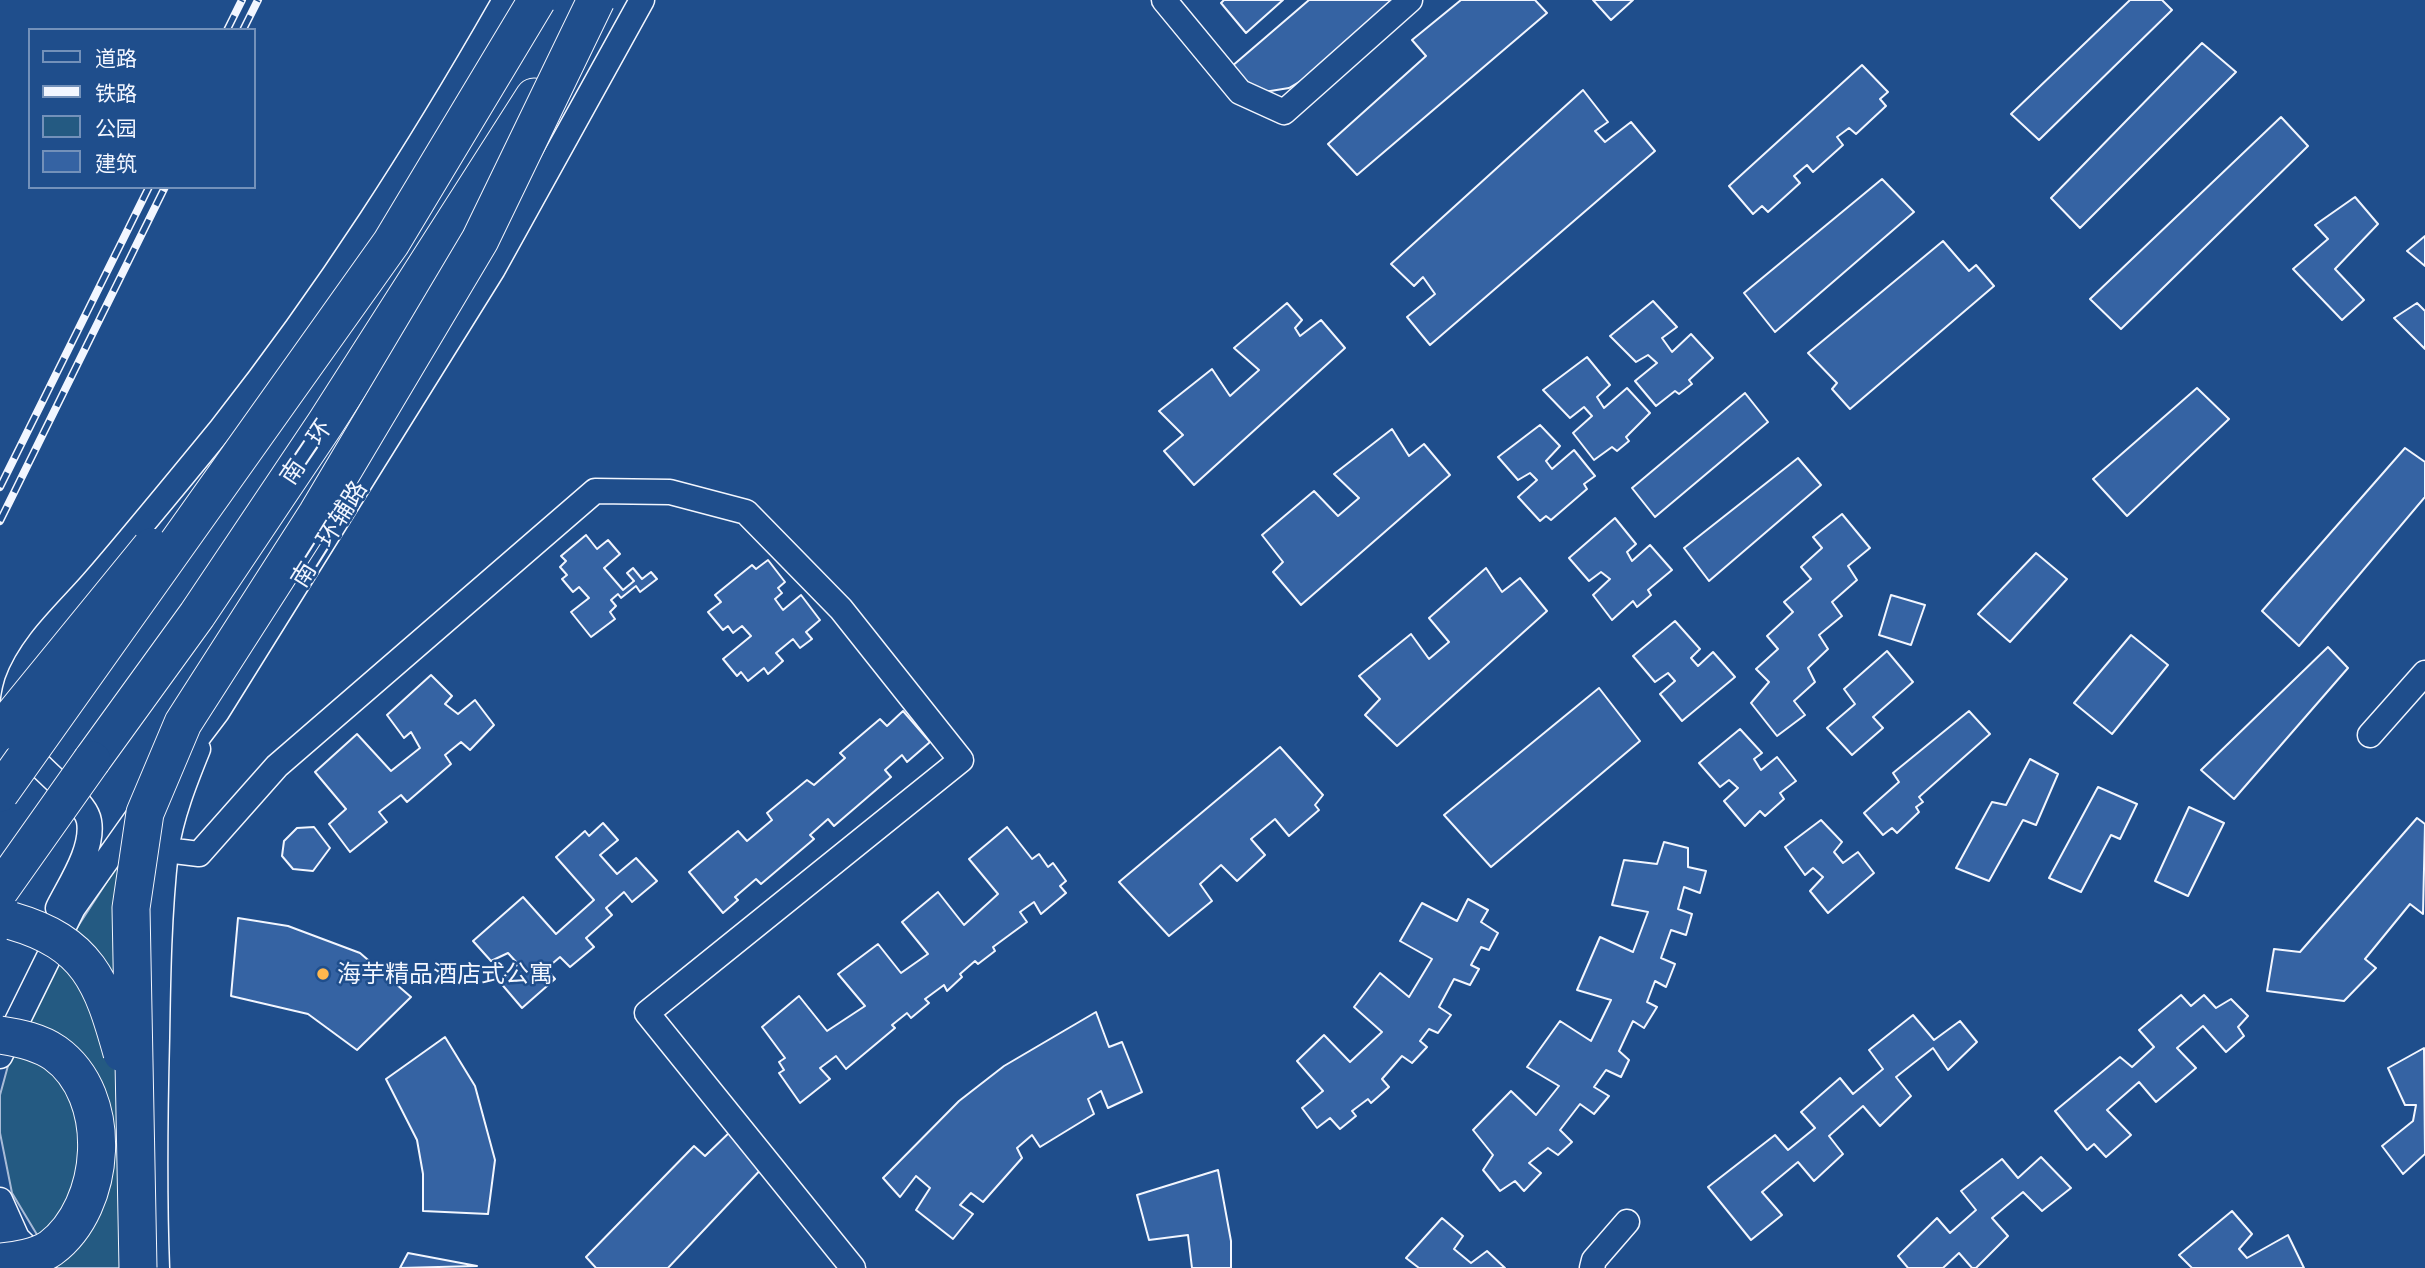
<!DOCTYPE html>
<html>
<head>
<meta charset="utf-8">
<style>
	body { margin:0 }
	#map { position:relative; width:2425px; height:1268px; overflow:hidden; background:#1f4e8c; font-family:Commissioner,"Noto Sans SC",sans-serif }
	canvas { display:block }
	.legend { position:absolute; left:28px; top:28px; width:228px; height:161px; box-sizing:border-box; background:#1f4e8c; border:2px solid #7391ba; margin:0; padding:9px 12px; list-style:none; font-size:21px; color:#f2f6ff }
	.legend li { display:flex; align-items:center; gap:14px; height:35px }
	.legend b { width:35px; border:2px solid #7391ba }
</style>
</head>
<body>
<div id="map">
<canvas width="2425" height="1268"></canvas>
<ul class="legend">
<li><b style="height:9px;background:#1f4e8c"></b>道路</li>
<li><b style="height:9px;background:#f2f6ff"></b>铁路</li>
<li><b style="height:19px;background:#245a82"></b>公园</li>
<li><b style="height:19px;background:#3563a3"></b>建筑</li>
</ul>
</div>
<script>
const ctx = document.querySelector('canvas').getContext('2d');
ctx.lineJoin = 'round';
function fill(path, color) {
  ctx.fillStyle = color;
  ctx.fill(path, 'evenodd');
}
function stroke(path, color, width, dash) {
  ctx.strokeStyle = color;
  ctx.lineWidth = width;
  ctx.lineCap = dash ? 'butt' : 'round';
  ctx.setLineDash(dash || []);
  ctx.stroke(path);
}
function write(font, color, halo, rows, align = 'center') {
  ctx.font = font + ' Commissioner,"Noto Sans SC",sans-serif';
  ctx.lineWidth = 5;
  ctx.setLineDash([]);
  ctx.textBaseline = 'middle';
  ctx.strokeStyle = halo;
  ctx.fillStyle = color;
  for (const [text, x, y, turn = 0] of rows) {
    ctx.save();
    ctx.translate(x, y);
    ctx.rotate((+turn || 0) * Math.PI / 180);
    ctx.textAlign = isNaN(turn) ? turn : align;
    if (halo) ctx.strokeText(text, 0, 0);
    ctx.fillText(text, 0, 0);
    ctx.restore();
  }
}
const green = new Path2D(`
	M119 863 123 1268H57L12 1193 0 1133V1095L12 1051 58 957Z`);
const building = new Path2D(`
	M1224 0H1283L1246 33 1221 3Z
	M1309 0H1401L1326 66 1289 88 1258 93 1231 67Z
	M1461 0H1535L1547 13 1357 175 1328 144 1426 56 1412 40Z
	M1593 0H1633L1611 20Z
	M2130 0H2162L2172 10 2039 140 2011 114Z
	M2202 43 2236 72 2080 228 2051 198Z
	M1862 65 1888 92 1880 99 1886 106 1856 134 1849 128 1837 137 1843 145 1813 172 1807 165 1794 176 1800 183 1768 212 1762 206 1753 214 1729 186Z
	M1583 90 1608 122 1595 131 1605 142 1631 122 1655 151 1430 345 1407 317 1435 294 1423 277 1414 286 1391 264Z
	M2281 117 2308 146 2121 329 2090 299Z
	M1882 179 1914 212 1775 332 1744 293Z
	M2355 197 2378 224 2335 269 2364 300 2342 320 2293 269 2328 239 2315 225Z
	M2425 236V266L2407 251Z
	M1943 241 1969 271 1976 265 1994 286 1850 409 1832 389 1837 383 1808 353Z
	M1653 301 1677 327 1662 338 1672 352 1691 334 1713 358 1689 380 1692 384 1679 394 1675 391 1656 406 1635 381 1657 363 1648 355 1636 362 1610 336Z
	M1287 303 1302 320 1295 328 1300 336 1321 320 1345 348 1194 485 1164 451 1183 435 1159 411 1212 369 1230 396 1259 370 1234 348Z
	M2417 303 2425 311V349L2394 318Z
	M1587 357 1610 385 1597 397 1604 408 1627 388 1650 413 1626 437 1629 441 1617 451 1612 447 1594 460 1573 433 1592 416 1584 407 1570 418 1543 390Z
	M2197 388 2229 419 2127 516 2093 479Z
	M1745 393 1768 422 1655 517 1632 488Z
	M1540 425 1560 446 1546 461 1552 469 1574 450 1595 476 1584 484 1587 489 1551 520 1546 516 1540 521 1518 497 1537 480 1530 473 1518 480 1498 457Z
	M1392 429 1409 456 1424 444 1450 475 1301 605 1273 572 1283 562 1262 535 1314 491 1338 516 1359 498 1334 474Z
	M2405 448 2425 462V497L2299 646 2262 611Z
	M1798 458 1821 485 1709 581 1684 548Z
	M1842 514 1870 548 1848 566 1857 580 1832 602 1842 616 1819 635 1828 649 1808 668 1815 682 1794 701 1805 715 1777 736 1751 703 1769 682 1756 669 1778 649 1767 636 1793 612 1784 602 1811 579 1801 567 1822 548 1813 537Z
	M1615 518 1636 544 1627 552 1632 561 1650 545 1672 570 1648 590 1651 595 1637 607 1633 601 1612 620 1593 595 1610 579 1601 572 1589 581 1569 558Z
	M586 535 597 549 608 540 620 554 604 568 623 590 634 581 627 573 633 568 642 579 651 572 657 579 640 592 636 586 621 598 618 594 611 600 616 606 610 612 615 619 591 637 571 612 589 598 579 587 573 592 562 579 567 575 560 567 566 561 561 556Z
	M2036 553 2067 579 2010 642 1978 614Z
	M768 560 785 582 778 588 782 593 775 599 783 610 801 595 820 620 806 632 812 639 800 648 793 639 776 653 783 661 768 674 764 668 748 681 741 672 737 676 723 659 751 636 742 626 733 633 728 626 723 630 708 612 721 602 715 595 752 565 756 569Z
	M1486 568 1502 592 1520 578 1547 611 1397 746 1365 715 1380 699 1359 676 1411 634 1429 659 1449 642 1429 618Z
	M1891 595 1925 605 1911 645 1879 635Z
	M1675 621 1700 649 1691 658 1698 666 1713 652 1735 677 1682 721 1660 694 1675 681 1668 673 1655 682 1633 656Z
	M2131 635 2168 665 2112 734 2074 703Z
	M2328 647 2348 668 2234 799 2201 770Z
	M1887 651 1913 682 1873 717 1883 728 1852 755 1827 728 1855 704 1844 689Z
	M431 675 452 696 445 704 458 714 475 700 494 725 470 750 461 742 445 755 451 764 407 802 401 795 379 812 387 822 350 852 329 824 346 809 315 772 357 734 391 771 420 748 411 732 404 738 387 715Z
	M1599 688 1640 741 1491 867 1444 815Z
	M903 711 930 742 907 762 902 755 885 770 891 777 834 826 828 819 810 835 814 839 761 884 756 879 735 897 738 900 723 913 689 872 738 831 747 841 772 820 767 813 807 780 814 785 845 758 840 753 880 719 887 726Z
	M1969 711 1990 734 1919 797 1923 802 1916 807 1919 812 1897 833 1892 828 1883 835 1864 813 1899 782 1893 773Z
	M1740 729 1762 753 1754 759 1761 770 1777 757 1796 781 1780 793 1784 799 1765 816 1760 811 1745 826 1724 801 1738 788 1729 780 1720 787 1699 763Z
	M1280 747 1323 795 1315 805 1319 810 1289 836 1275 819 1251 839 1265 855 1237 881 1221 865 1200 884 1212 901 1169 936 1119 882Z
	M2030 759 2058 774 2036 825 2023 820 1989 881 1956 868 1992 802 2006 805Z
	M2098 787 2137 804 2120 839 2111 835 2081 892 2049 878Z
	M2189 807 2224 823 2188 896 2155 881Z
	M2417 818 2425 824 2423 914 2410 904 2365 959 2376 968 2344 1001 2267 991 2274 949 2300 952Z
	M1821 820 1842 842 1834 852 1843 863 1858 852 1874 873 1828 913 1810 891 1823 877 1813 868 1805 875 1785 847Z
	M603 823 618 840 600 855 617 874 636 858 657 881 632 902 624 892 606 908 612 915 586 938 594 947 570 967 560 957 546 969 555 979 522 1008 499 981 518 964 508 953 491 961 473 941 523 897 556 934 594 900 556 857 585 831 589 836Z
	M314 827 330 848 313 871 293 869 282 856 284 841 297 828Z
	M1007 827 1032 859 1039 854 1048 867 1053 863 1066 881 1060 886 1066 893 1041 914 1034 902 1020 912 1027 922 993 947 995 951 978 964 975 961 960 974 962 977 947 991 944 985 925 999 929 1003 911 1018 907 1013 892 1025 895 1028 846 1069 836 1056 820 1068 830 1079 800 1103 779 1073 784 1070 779 1062 785 1058 762 1027 799 996 827 1031 865 1006 838 974 878 944 901 973 928 954 902 922 938 892 964 925 998 894 969 859Z
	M1664 842 1688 848V867L1706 871 1700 893 1684 887 1678 909 1692 914 1686 935 1671 930 1661 958 1675 964 1666 987 1655 981 1647 1002 1657 1007 1644 1028 1633 1021 1619 1051 1629 1060 1621 1077 1606 1070 1594 1087 1609 1096 1594 1114 1580 1104 1560 1130 1572 1142 1558 1155 1548 1148 1529 1163 1541 1173 1524 1191 1515 1181 1500 1191 1483 1170 1493 1155 1473 1130 1511 1091 1536 1115 1559 1086 1527 1067 1560 1021 1591 1041 1611 1000 1577 990 1600 937 1633 952 1648 912 1612 905 1624 860 1657 864Z
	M1468 899 1488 910 1481 922 1498 933 1489 950 1481 947 1471 965 1479 969 1470 985 1454 979 1439 1007 1451 1015 1438 1033 1429 1029 1420 1041 1427 1047 1412 1063 1402 1056 1382 1079 1389 1087 1371 1103 1368 1099 1352 1111 1356 1116 1340 1129 1330 1118 1317 1128 1302 1108 1323 1091 1297 1061 1324 1035 1350 1062 1382 1032 1354 1007 1380 973 1409 997 1432 959 1400 941 1422 903 1457 921Z
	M238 918 288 926 360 953 411 997 357 1050 308 1014 231 996Z
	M2181 995 2191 1006 2204 995 2216 1008 2231 999 2248 1016 2238 1027 2244 1036 2226 1052 2203 1026 2177 1048 2196 1068 2156 1102 2139 1082 2107 1110 2131 1135 2106 1157 2094 1144 2087 1150 2055 1111 2120 1057 2132 1067 2154 1047 2139 1030Z
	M1096 1012 1109 1047 1122 1042 1142 1092 1108 1108 1101 1091 1088 1099 1094 1114 1040 1147 1032 1135 1017 1148 1022 1158 983 1202 971 1193 960 1205 973 1214 953 1239 916 1210 930 1188 916 1176 900 1197 883 1178 959 1101 1004 1066Z
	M1913 1015 1934 1040 1960 1021 1977 1042 1948 1070 1933 1048 1896 1077 1911 1096 1880 1126 1863 1106 1829 1136 1843 1154 1814 1181 1798 1162 1762 1192 1782 1215 1751 1240 1708 1187 1775 1135 1788 1150 1815 1128 1801 1112 1840 1078 1853 1094 1883 1069 1869 1050Z
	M445 1037 475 1086 495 1160 488 1214 423 1211V1174L417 1140 386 1079Z
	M2424 1048 2425 1154 2403 1174 2382 1146 2413 1121 2416 1105H2405L2388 1068Z
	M733 1129 767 1163 668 1268H596L586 1257 694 1146 705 1156Z
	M2041 1157 2071 1188 2042 1211 2023 1192 1992 1218 2008 1236 1976 1268H1972L1959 1253 1943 1268H1908L1898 1256 1937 1218 1950 1233 1976 1210 1961 1191 2002 1159 2018 1178Z
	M1218 1170 1231 1241V1268H1192L1188 1235 1149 1240 1137 1195Z
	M2232 1211 2252 1234 2239 1249 2247 1258 2288 1235 2304 1268H2192L2179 1255Z
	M1442 1218 1463 1236 1454 1249 1471 1263 1487 1251 1505 1268H1419L1406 1258Z
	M408 1253 477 1266 400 1268Z`);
const minor = new Path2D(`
	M1164 0 1240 92 1284 112 1410 0
	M2370 735 2425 673
	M176 766 217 712 493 269 642 0
	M166 850 199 854 277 766 595 491 670 492 746 512 841 609 961 760 647 1013 853 1268
	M58 908C70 884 94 849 89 821 87 810 77 801 70 794 35 760 0 738 17 683 31 643 70 610 97 578 139 529 180 479 221 429 329 292 419 151 505 0
	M0 1056 73 908 143 809
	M0 1200 17 1238
	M0 1230 17 1238 44 1265
	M157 1268C154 1191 155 1115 157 1038 158 976 159 913 166 851 171 816 185 781 198 749
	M1592 1268 1594 1260 1627 1222`);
const highway = new Path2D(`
	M92 760 197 615 325 424 534 97`);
const rail = new Path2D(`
	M227 30 242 0
	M243 30 258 0
	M0 487 149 187
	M0 521 165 187`);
const highwayBridge = new Path2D(`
	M0 732 151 547
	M0 793 391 243 537 0
	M0 890 92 760
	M12 921C88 943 102 981 122 1053
	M0 1035C20 1038 39 1042 55 1053 115 1096 107 1206 51 1248 38 1257 16 1261 0 1262
	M138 1268 131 908 145 813 183 723 317 514 480 240 596 0`);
const markers = [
	[323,974,7,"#ffb74d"]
];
const streetNames = [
	["南二环",306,452,-56],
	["南二环辅路",329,534,-58]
];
const poiNames = [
	["海芋精品酒店式公寓",337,974]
];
fill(green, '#245a82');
stroke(green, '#a8bbd7', 2);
fill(building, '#3563a3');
stroke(building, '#f2f6ff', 2);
stroke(minor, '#f2f6ff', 27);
stroke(highway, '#f2f6ff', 39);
stroke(minor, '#1f4e8c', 24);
stroke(highway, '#1f4e8c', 37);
stroke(rail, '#f2f6ff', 8);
stroke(rail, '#1f4e8c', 5, [16]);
stroke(highwayBridge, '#f2f6ff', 39, []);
stroke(highwayBridge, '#1f4e8c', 37);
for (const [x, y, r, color] of markers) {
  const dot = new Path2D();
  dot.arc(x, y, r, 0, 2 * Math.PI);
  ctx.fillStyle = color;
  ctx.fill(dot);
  stroke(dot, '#1f4e8c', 2.5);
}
write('24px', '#f2f6ff', '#1f4e8c', streetNames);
write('24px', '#f2f6ff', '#1f4e8c', poiNames, 'left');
</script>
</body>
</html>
